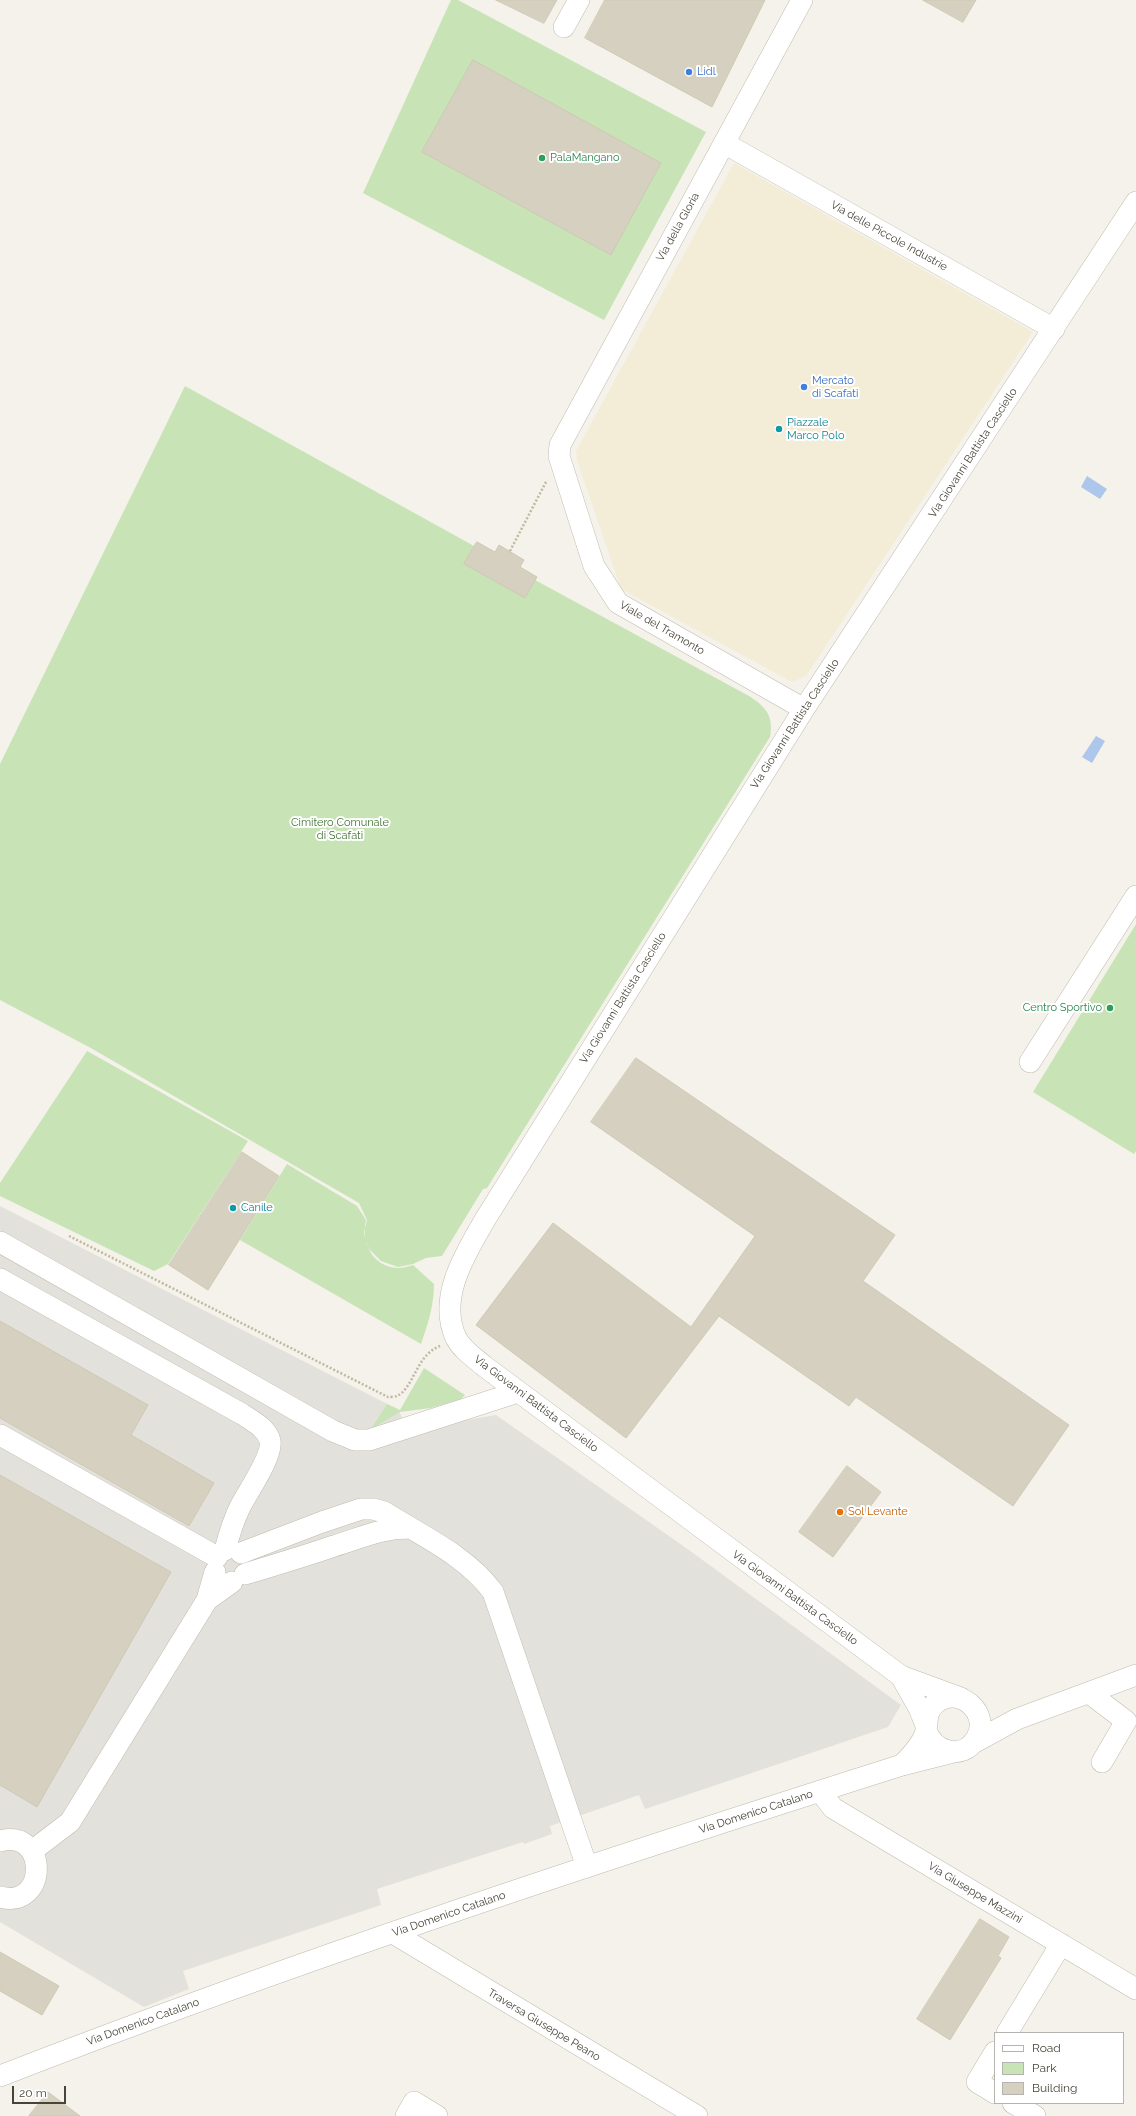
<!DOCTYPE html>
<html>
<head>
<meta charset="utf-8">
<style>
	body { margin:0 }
	#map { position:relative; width:1136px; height:2116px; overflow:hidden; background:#f4f2ea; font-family:Raleway,sans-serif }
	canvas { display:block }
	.legend { position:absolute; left:994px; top:2032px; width:130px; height:72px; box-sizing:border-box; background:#fff; border:1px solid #b5b4b0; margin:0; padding:5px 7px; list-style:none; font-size:12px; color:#474439 }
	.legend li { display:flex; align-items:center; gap:8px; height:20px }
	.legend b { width:20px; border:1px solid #b5b4b0 }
	.scale { position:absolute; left:12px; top:2086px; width:54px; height:18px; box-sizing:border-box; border:2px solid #474439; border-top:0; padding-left:5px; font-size:12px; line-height:14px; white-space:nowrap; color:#474439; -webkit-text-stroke:3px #fff; paint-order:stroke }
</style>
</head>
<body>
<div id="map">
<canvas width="1136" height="2116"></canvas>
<ul class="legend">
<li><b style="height:5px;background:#fff"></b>Road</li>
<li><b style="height:11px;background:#c8e4b6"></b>Park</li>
<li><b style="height:11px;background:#d5d0c0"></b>Building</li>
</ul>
<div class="scale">20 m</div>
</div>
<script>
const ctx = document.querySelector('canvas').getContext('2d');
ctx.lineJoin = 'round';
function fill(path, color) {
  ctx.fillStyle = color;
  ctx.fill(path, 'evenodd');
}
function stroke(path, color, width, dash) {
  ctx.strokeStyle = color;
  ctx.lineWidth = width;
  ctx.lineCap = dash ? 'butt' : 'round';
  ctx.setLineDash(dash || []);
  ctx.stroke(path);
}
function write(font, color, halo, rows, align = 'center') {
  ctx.font = font + ' Raleway,sans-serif';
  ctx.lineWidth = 4;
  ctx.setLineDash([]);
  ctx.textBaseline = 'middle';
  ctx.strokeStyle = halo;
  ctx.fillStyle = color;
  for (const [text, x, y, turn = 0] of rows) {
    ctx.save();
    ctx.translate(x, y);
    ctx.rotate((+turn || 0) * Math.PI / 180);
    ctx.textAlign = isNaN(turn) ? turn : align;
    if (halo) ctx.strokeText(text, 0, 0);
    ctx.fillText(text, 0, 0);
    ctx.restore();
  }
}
const commercial = new Path2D(`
	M734 163 1033 332 806 676 792 682 621 589 577 460 576 451Z`);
const industrial = new Path2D(`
	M0 1206 399 1410 409 1436 449 1423 496 1415 689 1550 901 1705 888 1727 645 1809 639 1795 550 1826 552 1834 524 1844 523 1842 377 1889 381 1905 183 1971 189 1989 144 2007 0 1922Z`);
const green = new Path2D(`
	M451 0H458L706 132 604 320 363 193Z
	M185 386 474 546 477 542 495 552 499 545 524 560 520 567 537 577 535 580 749 696C766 707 774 716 770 737L487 1188 483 1189 442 1256 426 1258 413 1264 398 1267 381 1261 369 1249 366 1241 364 1232 367 1220 359 1203 89 1047 0 1000V764Z
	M1136 924V1151L1134 1154 1033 1092Z
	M87 1051 248 1141 168 1264 154 1271 0 1196V1183Z
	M287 1164 357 1206 366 1220C361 1242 372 1267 398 1268 403 1268 409 1266 413 1265L434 1284C434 1305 428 1324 421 1344L240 1240Z
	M424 1368 465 1395 461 1399 431 1408 400 1412 371 1429 387 1404 400 1410Z`);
const water = new Path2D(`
	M1087 476 1107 489 1100 499 1081 487Z
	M1096 736 1105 741 1092 763 1082 757Z`);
const building = new Path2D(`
	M496 0H557L544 23Z
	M605 0H765L712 107 585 38Z
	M923 0H976L963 22Z
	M473 60 661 163 611 255 422 152Z
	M477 542 495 552 499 545 524 560 520 567 537 577 525 598 464 564Z
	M636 1058 895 1235 863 1281 1069 1425 1013 1506 856 1397 849 1406 719 1316 626 1438 476 1325 553 1223 691 1327 755 1236 591 1122Z
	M242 1152 279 1176 208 1290 169 1265Z
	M0 1321 148 1405 131 1435 214 1483 189 1526 0 1418Z
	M847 1466 881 1492 833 1557 799 1532Z
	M0 1475 171 1572 37 1807 0 1785Z
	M980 1919 1009 1937 998 1956 1001 1958 950 2040 917 2019Z
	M0 1952 59 1986 42 2015 0 1991Z
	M48 2092 80 2116H29Z`);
const path = new Path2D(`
	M510 551 547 480
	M69 1236 388 1397C390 1397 395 1397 397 1396 414 1388 416 1355 440 1346`);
const minor = new Path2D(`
	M802 0 560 445 559 456 594 566 618 603 804 709
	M564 27 579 0
	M724 143 1054 329
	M1030 1062 1136 896
	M0 1242 333 1431 355 1440H369L518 1392
	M0 1279 242 1414C252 1421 267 1428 270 1441 273 1456 247 1493 240 1507 233 1521 229 1535 225 1550
	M0 1435 217 1557
	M241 1553 322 1522 361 1509H373L384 1512C422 1536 467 1556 493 1592L587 1867
	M245 1574C275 1565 305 1556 334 1546 361 1538 380 1528 409 1528
	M207 1600 232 1582
	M901 1676 919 1708 925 1723
	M1089 1693 1126 1721 1102 1762
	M961 1698 901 1676 484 1366C475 1358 462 1350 456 1338 437 1297 466 1253 486 1218L804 709 1136 202
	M973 1743 1017 1719 1136 1675
	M902 1765C911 1756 924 1743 926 1730 928 1719 926 1711 936 1703 959 1684 992 1714 976 1739 962 1761 934 1752 926 1730
	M820 1791 833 1808 1136 1989
	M0 1841C49 1828 48 1910 0 1897
	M32 1851 70 1822 207 1600 215 1572
	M393 1933 697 2116
	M1007 2033 1061 1944
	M995 2052 977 2082 995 2093
	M0 2076C296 1961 599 1861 902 1765L953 1752
	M1013 2103 1035 2116
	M406 2116 414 2102 437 2116`);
const markers = [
	[689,72,4,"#3f7fe0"],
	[542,158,4,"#2e9e5b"],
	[804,387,4,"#3f7fe0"],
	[779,429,4,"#0f9aa8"],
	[1110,1008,4,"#2e9e5b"],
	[233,1208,4,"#0f9aa8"],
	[840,1512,4,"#e8710a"]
];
const shopNames = [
	["Lidl",697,72],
	["Mercato",812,381],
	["di Scafati",812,394]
];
const leisureNames = [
	["PalaMangano",550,158],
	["Centro Sportivo",1102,1008,"right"]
];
const streetNames = [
	["Via della Gloria",678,227,-61],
	["Via delle Piccole Industrie",889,236,29],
	["Via Giovanni Battista Casciello",973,453,-57],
	["Viale del Tramonto",662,628,30],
	["Via Giovanni Battista Casciello",795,724,-57],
	["Via Giovanni Battista Casciello",623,998,-58],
	["Via Giovanni Battista Casciello",536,1404,37],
	["Via Giovanni Battista Casciello",795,1598,36],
	["Via Domenico Catalano",756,1812,-18],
	["Via Giuseppe Mazzini",975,1893,31],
	["Via Domenico Catalano",449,1914,-19],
	["Via Domenico Catalano",143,2022,-20],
	["Traversa Giuseppe Peano",544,2025,31]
];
const cultureNames = [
	["Piazzale",787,423],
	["Marco Polo",787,436],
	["Canile",241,1208]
];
const parkNames = [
	["Cimitero Comunale",340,823],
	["di Scafati",340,836]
];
const foodNames = [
	["Sol Levante",848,1512]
];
fill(commercial, '#f3ecd7');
fill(industrial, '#e3e1db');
fill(green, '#c8e4b6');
fill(water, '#acc7eb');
fill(building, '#d5d0c0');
stroke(building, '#cfc9b4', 1);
stroke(minor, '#bfbbad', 22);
stroke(path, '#bfb9a0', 2.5, [2, 2]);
stroke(minor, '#fff', 21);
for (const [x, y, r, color] of markers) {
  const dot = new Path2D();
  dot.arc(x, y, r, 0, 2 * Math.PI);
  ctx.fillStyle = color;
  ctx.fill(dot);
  stroke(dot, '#fff', 1.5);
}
write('11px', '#366cbe', '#fff', shopNames, 'left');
write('11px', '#27864d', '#fff', leisureNames, 'left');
write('11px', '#474439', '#fff', streetNames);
write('11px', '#0d838f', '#fff', cultureNames, 'left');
write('11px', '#3f7530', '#fff', parkNames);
write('11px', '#c56008', '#fff', foodNames, 'left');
</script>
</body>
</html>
